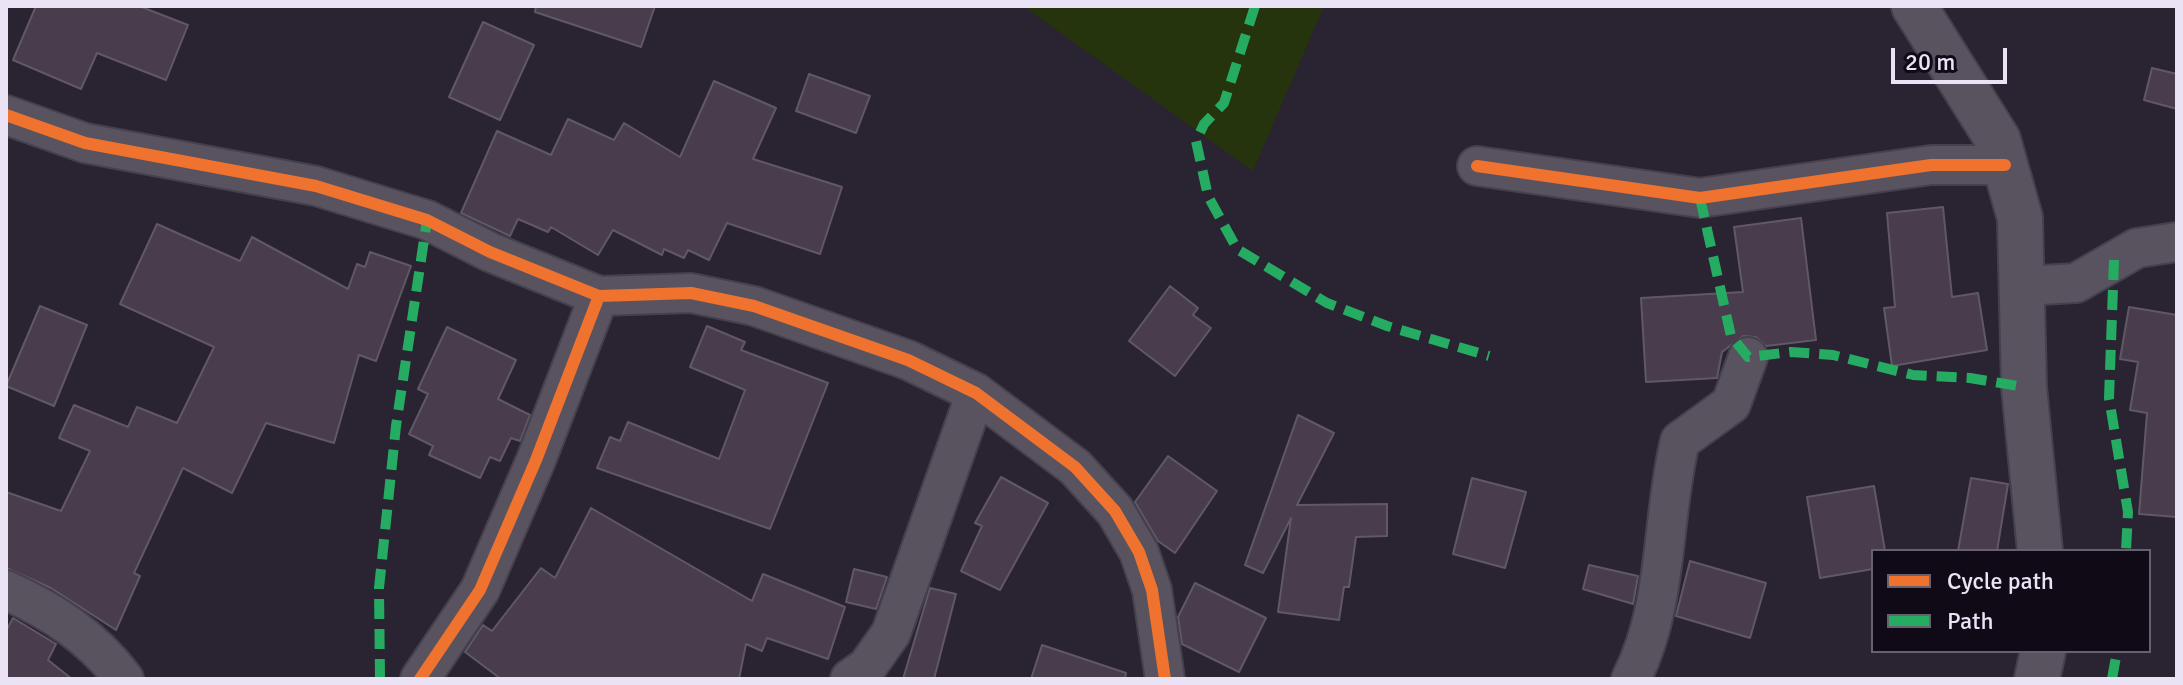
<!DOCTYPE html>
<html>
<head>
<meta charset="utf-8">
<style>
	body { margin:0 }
	#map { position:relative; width:2183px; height:685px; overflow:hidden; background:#292332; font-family:Signika,sans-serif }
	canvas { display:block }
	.frame { position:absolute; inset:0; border:8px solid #e9e3f5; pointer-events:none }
	.legend { position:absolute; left:1871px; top:549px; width:280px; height:104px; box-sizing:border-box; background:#0f0a16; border:2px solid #66616f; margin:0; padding:10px 14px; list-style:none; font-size:24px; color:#e9e3f5 }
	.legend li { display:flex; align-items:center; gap:16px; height:40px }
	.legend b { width:40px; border:2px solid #66616f }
	.scale { position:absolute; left:1891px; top:48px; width:116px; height:36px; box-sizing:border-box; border:4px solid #e9e3f5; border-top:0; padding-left:10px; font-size:24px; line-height:28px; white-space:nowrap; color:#e9e3f5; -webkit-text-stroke:6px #0f0a16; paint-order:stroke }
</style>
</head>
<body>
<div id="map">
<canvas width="2183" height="685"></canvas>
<div class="frame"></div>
<ul class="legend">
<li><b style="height:10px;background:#ef722f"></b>Cycle path</li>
<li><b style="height:10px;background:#26ab63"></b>Path</li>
</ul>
<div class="scale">20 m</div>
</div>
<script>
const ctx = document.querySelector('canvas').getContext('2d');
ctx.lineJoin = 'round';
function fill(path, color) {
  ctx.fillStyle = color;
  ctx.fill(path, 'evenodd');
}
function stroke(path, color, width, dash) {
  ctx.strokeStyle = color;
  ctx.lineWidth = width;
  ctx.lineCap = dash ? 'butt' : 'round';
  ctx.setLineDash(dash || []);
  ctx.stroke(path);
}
const green = new Path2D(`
	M1023 6H1324L1253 171Z`);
const building = new Path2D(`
	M36 6H139L188 25 166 80 97 53 81 89 13 60Z
	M536 6H655L641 47 535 12Z
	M483 22 534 45 500 120 449 97Z
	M2152 68 2177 74V109L2144 100Z
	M809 74 870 96 856 133 796 111Z
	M714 81 776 108 753 159 842 187 820 254 727 223 709 260 688 250 684 258 664 249 662 255 613 230 598 255 551 227 548 232 518 219 510 236 461 213 497 131 551 155 568 119 614 140 624 123 680 157Z
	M1943 207 1952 297 1978 293 1987 350 1892 366 1884 308 1895 307 1887 213Z
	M1801 218 1816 340 1766 346 1756 337 1743 336 1722 352 1717 378 1646 382 1641 298 1743 292 1734 227Z
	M157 224 240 261 252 237 348 289 357 264 365 267 370 252 411 266 376 361 359 355 334 443 266 423 232 493 183 468 134 573 140 576 116 630 51 588 6 568V492L61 511 90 451 59 438 74 405 128 427 137 407 177 423 214 347 120 304Z
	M1170 286 1198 308 1193 315 1211 328 1175 376 1129 341Z
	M40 306 87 325 54 406 6 386Z
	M2129 307 2177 315V517L2139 514 2147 413 2130 410 2138 362 2120 359Z
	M707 326 745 342 741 350 828 383 770 529 597 468 610 437 620 441 628 422 719 459 745 390 690 367Z
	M447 327 516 360 498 399 530 415 520 441 511 438 500 461 490 457 480 478 429 455 433 446 409 434 428 394 418 389Z
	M1298 415 1334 433 1297 505 1387 504V536L1356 537 1349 587H1344L1339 620 1278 612 1291 518 1263 573 1245 565Z
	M1168 456 1217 491 1175 553 1158 541 1135 502Z
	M1001 477 1048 503 1000 590 961 571 982 526 975 523Z
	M1472 478 1526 492 1505 568 1453 554Z
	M1971 478 2008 484 1997 551H1958Z
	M1874 486 1885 551H1873V569L1820 578 1807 497Z
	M591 508 752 601 763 574 845 607 828 659 767 638 762 651 746 644 739 679H501L465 652 483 625 492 631 541 568 555 578Z
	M1690 561 1766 583 1750 638 1676 616Z
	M1589 565 1638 576 1633 604 1583 589Z
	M854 569 887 577 876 609 846 602Z
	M1195 583 1266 618 1239 672 1182 644 1178 617Z
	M930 588 956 594 934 679H903Z
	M13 618 56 644 48 660 72 679H6V631Z
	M1042 645 1126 673 1125 679H1031Z`);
const minor = new Path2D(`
	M6 115 85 143 316 186 427 220 490 252 599 296 691 293 754 306 908 360 976 393 1075 467 1115 511 1139 552 1152 590 1165 679
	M1477 166 1700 198 1931 165H2005
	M2023 286 2076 283 2137 248 2177 242
	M6 590C54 612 92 637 124 679
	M420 679 480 590 536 460 599 296
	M850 679 867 667 891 633 976 393
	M1631 679C1669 605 1661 519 1680 441L1731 404 1748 357`);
const secondary = new Path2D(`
	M1914 6 1998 140 2020 218 2024 387 2040 551
	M2037 679 2043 651`);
const quiet = new Path2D(`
	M1255 6 1224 103 1204 124 1196 141 1208 196 1237 249 1327 303 1387 326 1489 356
	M1700 198 1731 336 1748 357 1791 352 1833 355 1913 375 1970 378 2024 387
	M2114 260 2109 398 2128 512 2126 551
	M380 679 379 588 396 426 427 220
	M2112 679 2117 651`);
const cycleway = new Path2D(`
	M6 115 85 143 316 186 427 220 490 252 599 296 691 293 754 306 908 360 976 393 1075 467 1115 511 1139 552 1152 590 1165 679
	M1477 166 1700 198 1931 165H2005
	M420 679 480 590 536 460 599 296`);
fill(green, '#26340d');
fill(building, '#483c4d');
stroke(building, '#615865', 2);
stroke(minor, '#45404d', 42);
stroke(secondary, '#45404d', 48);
stroke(minor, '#58535e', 38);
stroke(secondary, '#58535e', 44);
stroke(quiet, '#26ab63', 10, [20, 10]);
stroke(cycleway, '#ef722f', 12);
</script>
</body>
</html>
